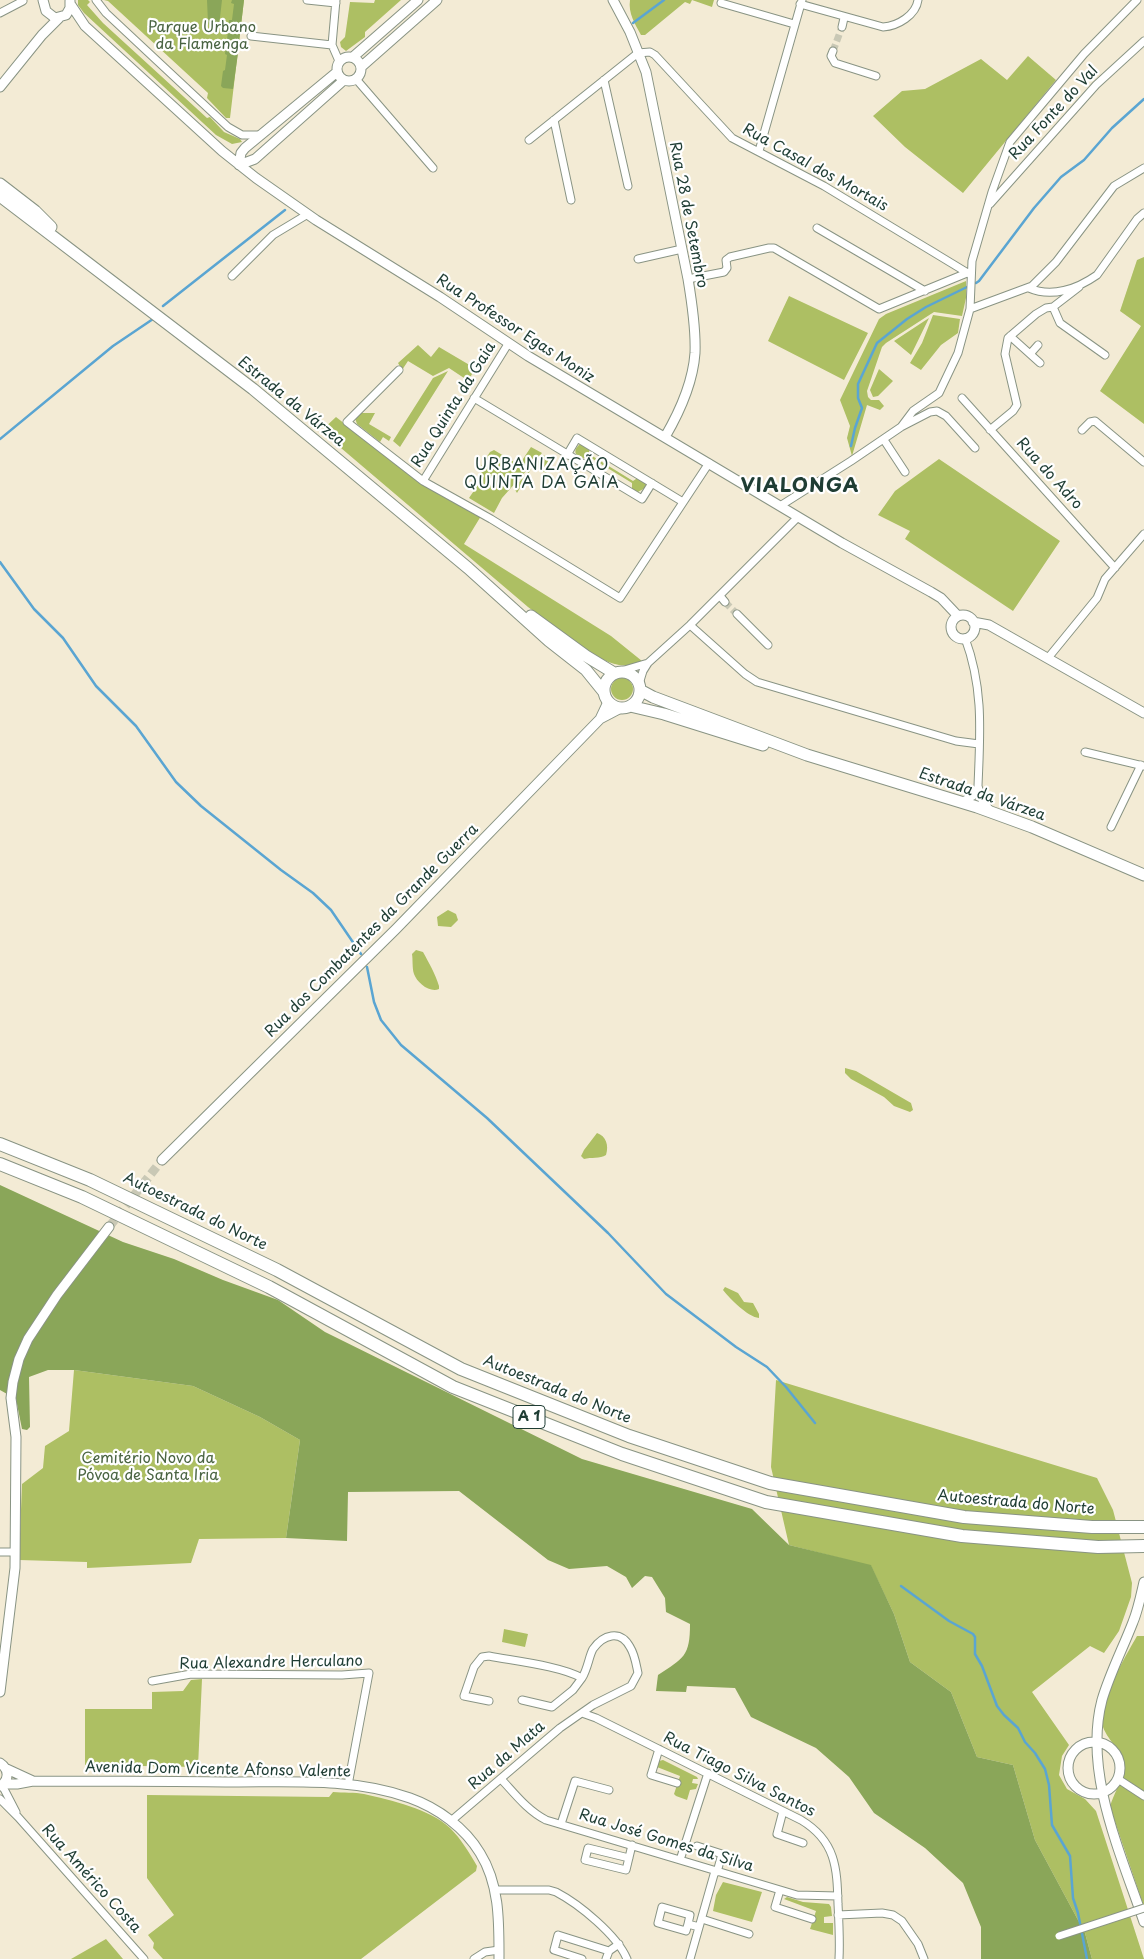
<!DOCTYPE html>
<html>
<head>
<meta charset="utf-8">
<style>
	body { margin:0 }
	canvas { display:block; background:#f3ebd5 }
</style>
</head>
<body>
<canvas width="1144" height="1959"></canvas>
<script>
const ctx = document.querySelector('canvas').getContext('2d');
ctx.lineJoin = 'round';
function fill(path, color) {
  ctx.fillStyle = color;
  ctx.fill(path, 'evenodd');
}
function stroke(path, color, width, dash) {
  ctx.strokeStyle = color;
  ctx.lineWidth = width;
  ctx.lineCap = dash ? 'butt' : 'round';
  ctx.setLineDash(dash || []);
  ctx.stroke(path);
}
function write(font, color, halo, rows, align = 'center') {
  ctx.font = font + ' "Playpen Sans",sans-serif';
  ctx.lineWidth = 4.5;
  ctx.setLineDash([]);
  ctx.textBaseline = 'middle';
  ctx.strokeStyle = halo;
  ctx.fillStyle = color;
  for (const [text, x, y, turn = 0] of rows) {
    ctx.save();
    ctx.translate(x, y);
    ctx.rotate((+turn || 0) * Math.PI / 180);
    ctx.textAlign = isNaN(turn) ? turn : align;
    if (halo) ctx.strokeText(text, 0, 0);
    ctx.fillText(text, 0, 0);
    ctx.restore();
  }
}
const green = new Path2D(`
	M78 0H88L90 2 87 5 103 23 207 118 210 117 224 132 240 139 242 142 232 144 216 135 84 13 78 5Z
	M104 0H244L230 118H226L207 98 208 93 108 1Z
	M375 0H401L365 32V37L346 51 341 47 340 42 345 37 350 2 374 3Z
	M630 0H714L712 7 692 0 690 4 685 2 645 35H641C635 24 628 13 630 0Z
	M1028 56 1056 80 963 193 905 147 873 116 902 91 925 89 981 59 1007 80Z
	M1144 257V424L1100 391 1141 326 1120 311 1137 260Z
	M966 281V298L962 316 934 312 886 343 882 347 867 391 868 397 871 400H879L884 406 880 410 867 405 852 456 847 438 850 426 840 400 879 319 886 314Z
	M789 296 868 333 844 380 768 341Z
	M933 315 960 319 958 333 941 345 921 370 910 363 922 343Z
	M929 318 911 355 894 341Z
	M418 345 431 357 439 347 478 370 475 375 472 374 470 378 472 379 470 382 449 368 433 376 408 361 402 370 398 363Z
	M879 369 893 381 878 396 873 397 870 390Z
	M448 371 400 447 393 441 433 378Z
	M360 413H375L369 424 391 437 389 441 383 437 380 442 357 424 355 418Z
	M336 417 424 486 481 516 464 544 611 636 642 661C635 664 627 666 619 665 593 661 550 623 528 607L321 431Z
	M580 444 589 447V454L633 481 639 477 646 484 645 488 638 492 632 489V483L588 456 582 459C574 455 573 450 580 444Z
	M531 447 542 453 502 498 494 513 469 498 484 476 479 469 490 452 494 450 519 465Z
	M543 455 554 460 546 473 533 466 517 493 514 488Z
	M939 459 1060 541 1013 611 905 539 910 531 878 515 895 491Z
	M611 689a11 11 0 1 1 22 0a11 11 0 1 1-22 0Z
	M448 910 456 914 458 920 451 927 438 926 437 917Z
	M416 950 423 952C429 963 435 973 439 986V989C430 993 417 983 414 974 412 968 413 960 412 954Z
	M845 1068 856 1071 911 1103 913 1110 910 1112 894 1106 884 1097 851 1079 845 1073Z
	M597 1133C606 1136 609 1145 606 1155 600 1159 591 1157 584 1159L581 1156 584 1150Z
	M725 1287 738 1293 744 1302 753 1303 759 1314V1318C748 1317 730 1299 723 1290Z
	M74 1370 193 1386 260 1417 300 1440 286 1538 199 1539 191 1563 87 1568V1562L19 1560 22 1484 43 1468 45 1446 69 1431Z
	M776 1380 1097 1478 1113 1510 1132 1583 1131 1597 1119 1631 1104 1653 1090 1646 1032 1692 1069 1745 1062 1756 1059 1775 1067 1789 1085 1799 1096 1811 1144 1959H1092L1085 1933 1035 1840 1013 1765 977 1757 951 1692 910 1662 894 1614 871 1566 789 1545 771 1467Z
	M504 1629 528 1634 525 1647 502 1642Z
	M1137 1636H1144V1907L1110 1807C1113 1794 1124 1779 1123 1767 1123 1750 1109 1743 1103 1727 1096 1706 1126 1655 1137 1636Z
	M202 1679 198 1767 85 1765V1709H152V1692L183 1691 191 1680Z
	M663 1760 697 1777 698 1779H693L692 1783 698 1784 696 1789 690 1790 687 1800 676 1796 674 1794 680 1776 657 1767 659 1761Z
	M333 1792C343 1793 355 1792 364 1794 391 1800 430 1809 450 1828 461 1839 469 1852 477 1866L476 1871 361 1959H163L153 1948 154 1943 148 1935 174 1915 147 1878V1795L329 1797Z
	M723 1882 762 1892 752 1922 713 1911 716 1895Z
	M787 1897 803 1902 829 1904 831 1907 832 1916 824 1917V1923H833V1935L810 1929 816 1911 784 1899Z
	M106 1939 123 1959H71Z`);
const forest = new Path2D(`
	M207 0H222L218 35 208 23Z
	M232 0H244L239 42 227 40 229 20H232L234 4 231 3Z
	M226 44 239 46 233 89 223 88 221 86 223 71 225 70 227 55 225 54Z
	M0 1185 123 1242 174 1259 223 1280 278 1300 325 1332 582 1459 752 1509 789 1545 871 1565 894 1614 910 1662 951 1692 977 1757 1013 1765 1035 1840 1085 1933 1092 1959H981V1927L963 1883 925 1848 874 1813 849 1777 816 1748 751 1717 735 1688 687 1686 686 1692 656 1691 658 1675C684 1658 690 1656 690 1624L666 1612 665 1598 652 1577 645 1576 632 1588 626 1577 607 1566 569 1569 548 1560 459 1491 348 1492 347 1541 286 1538 300 1440 260 1417 193 1386 74 1370H48L29 1377 30 1427 27 1430 22 1429 16 1399 0 1390Z`);
const stream = new Path2D(`
	M633 23 664 0
	M976 283 979 281 1034 208 1061 177 1084 160 1112 128 1144 99
	M163 306 285 210
	M0 439 113 346 153 319
	M851 446 855 428 862 408 858 398V384L877 343 907 319 926 307 967 287
	M0 562 34 609 63 638 96 686 136 726 176 782 201 806 281 870 313 893 331 910 361 954
	M367 967 374 1002 381 1020 401 1045 487 1118 608 1233 666 1294 736 1347 767 1367 786 1387 815 1423
	M901 1586 949 1621 973 1634 975 1637V1654L982 1666 997 1706 1004 1715 1018 1728 1025 1742 1035 1753 1045 1769 1049 1785 1052 1825 1070 1856 1073 1898 1078 1913 1087 1959`);
const minorTunnel = new Path2D(`
	M833 51 842 27
	M725 602 737 614`);
const tertiaryTunnel = new Path2D(`
	M109 1227 162 1160`);
const minor = new Path2D(`
	M96 0 106 13 228 127 242 135H260
	M307 0 336 3
	M336 0 332 45 339 61
	M721 3 794 24
	M800 4 883 27C898 26 916 15 918 0
	M0 13 23 1
	M842 27 844 18
	M251 36 332 45
	M833 51 831 56 835 63 876 76
	M356 79 433 168
	M604 80 628 186
	M554 120 571 200
	M529 140 638 53 650 52 655 55 732 138 824 186 971 275
	M759 151 802 0
	M990 204 1096 85 1144 41
	M817 228 925 291
	M638 259 682 249
	M232 276 273 235 308 214
	M688 279 724 272 727 268 726 260 730 257 769 248H774L879 309 967 273
	M1029 288C1052 298 1077 289 1097 275L1137 219 1144 213
	M1053 307 1060 323 1105 355
	M970 309 1032 286 1056 262 1114 186 1144 168
	M1010 336 1040 363
	M1030 354 1038 345
	M399 370 347 422 423 481 491 519 620 598 709 463
	M474 398 642 499 652 483
	M962 398 1115 568
	M901 427 913 411 939 393 958 353 970 309 972 261 992 192 1010 142 1084 54 1137 0
	M990 430 1013 411 1017 405 1005 354 1008 338 1036 314 1046 308 1053 307 1079 287
	M1082 430 1090 422 1095 421 1144 462
	M884 440 905 472
	M567 455 577 438 683 502
	M423 481 508 344
	M780 506 851 461 901 427 930 412 937 411 946 416 975 448
	M720 596 725 602
	M737 614 768 645
	M690 625 745 674 757 682 956 741 979 744
	M965 638C984 689 980 734 978 786L982 800 990 810
	M1048 658 1097 598 1105 579 1144 534
	M621 671 648 663 690 625 798 517
	M639 684 643 671 648 663
	M1085 752 1144 766
	M961 802 973 796 978 787
	M1111 827 1141 765
	M0 1552H14
	M152 1681 191 1674 342 1675 369 1673 348 1785
	M489 1701 464 1696 474 1667 482 1657 489 1656C515 1661 561 1666 582 1678L573 1690 552 1707 522 1700
	M582 1713 596 1718 801 1820C836 1841 837 1868 838 1904 839 1923 840 1941 839 1959
	M659 1749 651 1775 677 1783
	M1118 1779 1144 1796
	M502 1780C515 1794 528 1811 546 1820L797 1895 838 1896
	M2 1785 16 1812
	M0 1799 18 1817 144 1959
	M783 1811 777 1834 803 1843
	M451 1821 560 1728 593 1705 631 1686 638 1673C636 1664 635 1655 630 1647 620 1629 603 1635 593 1649 589 1656 588 1668 582 1678
	M561 1824 575 1781 609 1790
	M697 1846 722 1854 717 1872
	M629 1858 588 1848 585 1860 626 1870 632 1845
	M680 1860 708 1773
	M496 1890H549L556 1892C579 1904 617 1935 627 1959
	M780 1890 775 1907 812 1919
	M838 1915 882 1913 893 1915 902 1921 918 1944 924 1959
	M702 1919 749 1934
	M688 1924 690 1915 662 1907 658 1923 686 1931 688 1924 699 1927
	M474 1959 485 1952 499 1950
	M582 1959 554 1950 558 1935 609 1951
	M606 1959 609 1951 619 1944
	M690 1959 715 1871`);
const tertiary = new Path2D(`
	M43 0 46 11 55 18 66 15 70 8V1
	M613 0 630 32 646 72 688 279C692 303 696 329 695 353 693 382 679 413 665 437
	M71 5 85 26 222 151 256 178 316 220 440 297 528 356 842 543 931 592 941 598 958 616
	M337 69a12 12 0 1 1 24 0a12 12 0 1 1-24 0Z
	M353 57 418 0
	M361 67 437 0
	M0 87 42 35 59 18
	M239 165 241 153 245 148 337 72
	M239 165 255 159 344 80
	M951 627a12 12 0 1 1 24 0a12 12 0 1 1-24 0Z
	M973 622 989 625 1144 713
	M600 719 608 702
	M162 1160 396 929 600 719 621 708
	M1144 1582C1141 1595 1138 1610 1133 1622 1123 1648 1110 1673 1102 1700 1083 1772 1121 1854 1144 1922
	M0 1692 15 1568 16 1437 11 1398 13 1382 19 1359 28 1339 57 1295 109 1227
	M1068 1768a26 26 0 1 1 52 0a26 26 0 1 1-52 0Z
	M0 1763C9 1769 10 1780 0 1786
	M7 1769 33 1781
	M4 1784H17L33 1781C100 1781 167 1781 234 1782 292 1782 354 1778 410 1798 438 1808 465 1828 480 1853 500 1885 499 1923 499 1959`);
const primary = new Path2D(`
	M0 184 35 211 51 227
	M0 196 253 389 468 568 549 641 586 670 603 691
	M531 616 586 656 614 673
	M604 690a18 18 0 1 1 36 0a18 18 0 1 1-36 0Z
	M640 690 653 697 807 755 977 807 1032 827 1144 875
	M630 706 664 714 763 745`);
const motorway = new Path2D(`
	M0 1144 90 1180 277 1270 461 1369 629 1436 770 1483 964 1517 1092 1527H1144
	M0 1164 82 1197 269 1287 453 1387 622 1454 766 1502 962 1536 1098 1547 1144 1546`);
const minorBridge = new Path2D(`
	M1059 1936 1144 1908`);
const shields = [
	[529,1417,32]
];
const shieldNames = [
	["A 1",529,1417]
];
const parkNames = [
	["Parque Urbano",202,28],
	["da Flamenga",202,45],
	["Cemitério Novo da",148,1459],
	["Póvoa de Santa Iria",148,1476]
];
const streetNames = [
	["Rua Fonte do Val",1054,113,-47],
	["Rua Casal dos Mortais",815,168,29],
	["Rua 28 de Setembro",688,215,79],
	["Rua Professor Egas Moniz",515,329,33],
	["Estrada da Várzea",291,402,39],
	["Rua Quinta da Gaia",454,405,-58],
	["Rua do Adro",1049,474,48],
	["Estrada da Várzea",982,795,19],
	["Rua dos Combatentes da Grande Guerra",372,931,-45],
	["Autoestrada do Norte",195,1212,26],
	["Autoestrada do Norte",557,1390,22],
	["Autoestrada do Norte",1016,1503,5],
	["Rua Alexandre Herculano",271,1663,-1],
	["Rua da Mata",507,1756,-41],
	["Avenida Dom Vicente Afonso Valente",218,1770,1],
	["Rua Tiago Silva Santos",739,1775,27],
	["Rua José Gomes da Silva",666,1841,17],
	["Rua Américo Costa",91,1879,48]
];
const neighbourhoodNames = [
	["URBANIZAÇÃO",542,466],
	["QUINTA DA GAIA",542,484]
];
const districtNames = [
	["VIALONGA",800,486]
];
fill(green, '#adbf63');
fill(forest, '#8aa659');
stroke(stream, '#5aa5d2', 2.5);
stroke(minorTunnel, '#c9c8b5', 7, [7, 3.5]);
stroke(tertiaryTunnel, '#c9c8b5', 9, [9, 4.5]);
stroke(minor, '#899484', 9);
stroke(tertiary, '#899484', 11);
stroke(primary, '#899484', 13);
stroke(motorway, '#899484', 14);
stroke(minor, '#fff', 7);
stroke(tertiary, '#fff', 9);
stroke(primary, '#fff', 11);
stroke(motorway, '#fff', 12);
stroke(minorBridge, '#899484', 9, []);
stroke(minorBridge, '#fff', 7);
for (const [x, y, w] of shields) {
  const box = new Path2D();
  box.roundRect(x - w / 2, y - 11.5, w, 23, 4);
  ctx.fillStyle = '#fff';
  ctx.fill(box);
  stroke(box, '#1f3d34', 1);
}
write('bold 14px', '#1f3d34', null, shieldNames);
write('15px', '#4a6442', '#fff', parkNames);
write('15px', '#1f3d34', '#fff', streetNames);
ctx.letterSpacing = '1px';
write('16px', '#1f3d34', '#fff', neighbourhoodNames);
ctx.letterSpacing = '0px';
ctx.letterSpacing = '1px';
write('bold 20px', '#1f3d34', '#fff', districtNames);
ctx.letterSpacing = '0px';
</script>
</body>
</html>
